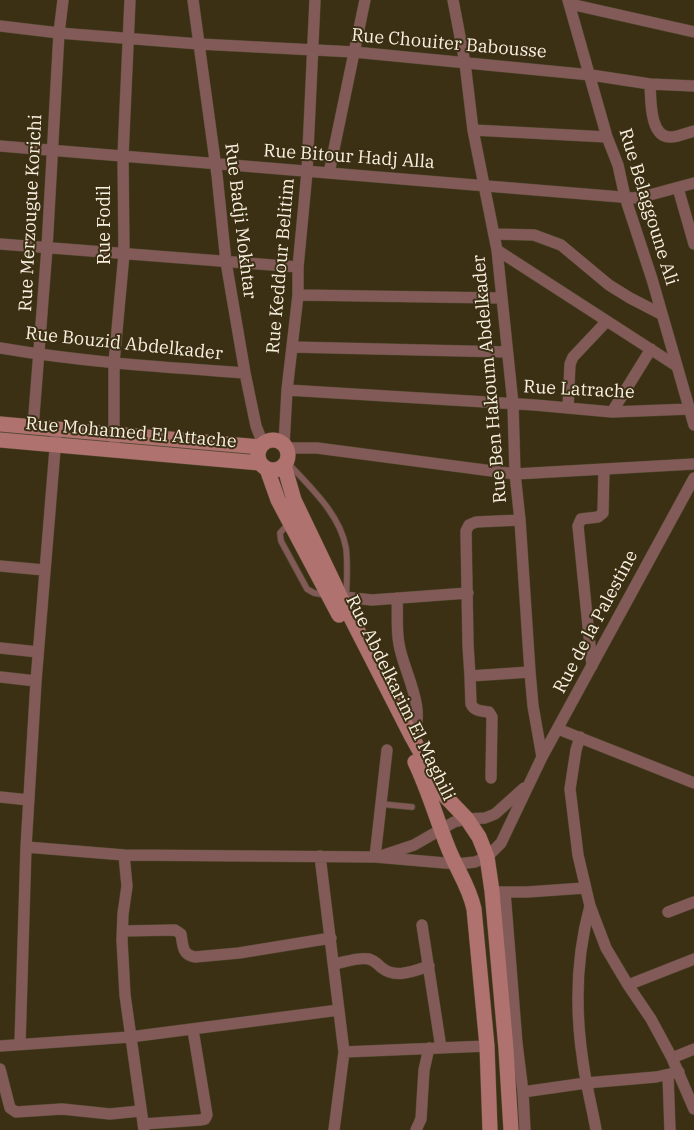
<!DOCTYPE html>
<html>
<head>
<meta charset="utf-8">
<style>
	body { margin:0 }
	canvas { display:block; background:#3b2f14 }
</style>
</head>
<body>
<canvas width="694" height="1130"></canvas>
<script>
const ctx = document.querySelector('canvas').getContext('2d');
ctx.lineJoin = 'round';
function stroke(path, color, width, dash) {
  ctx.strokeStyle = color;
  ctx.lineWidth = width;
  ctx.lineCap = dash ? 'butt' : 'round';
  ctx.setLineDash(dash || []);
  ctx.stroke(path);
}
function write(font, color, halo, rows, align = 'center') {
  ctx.font = font + ' "IBM Plex Serif",serif';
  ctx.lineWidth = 4;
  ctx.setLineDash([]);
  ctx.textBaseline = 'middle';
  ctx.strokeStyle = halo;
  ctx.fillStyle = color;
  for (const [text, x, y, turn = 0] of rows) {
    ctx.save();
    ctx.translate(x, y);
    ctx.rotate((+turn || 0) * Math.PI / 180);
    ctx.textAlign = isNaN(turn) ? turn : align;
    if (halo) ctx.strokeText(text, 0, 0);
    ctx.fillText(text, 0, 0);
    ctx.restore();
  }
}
const lane = new Path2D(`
	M288 463C310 487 340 514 346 548 348 565 347 582 346 599
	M288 524 280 533 281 541 307 589 314 593 326 595
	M381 804 412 807`);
const street = new Path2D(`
	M193 0 217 175 226 262 245 373 256 426 263 444
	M453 0 465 63 473 130 497 250 513 404 515 474 520 520 530 672 533 706 542 757
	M568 0 607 137 618 165 625 197 652 279 694 425
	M570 4 694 32
	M0 26 59 33 199 44 354 52 591 75 650 84 694 86
	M650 84C651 98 649 138 671 137 678 137 687 133 694 131
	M473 130 607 137
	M0 146 633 198 646 196 694 183
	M329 173 365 0
	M678 188 694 244
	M494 234 534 235 561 245 609 285 630 298 661 314
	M0 244 298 267
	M497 250 675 365
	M298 295 500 298
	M292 347 507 352
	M0 348C81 362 163 367 245 373
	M287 390 535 405 612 412 690 409
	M568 408 570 364 573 357 607 321
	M612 412 651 349
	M33 428 47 248 59 33 63 0
	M284 445 287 390 298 295V267L307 172 315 0
	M286 448H317L515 474 694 464
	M114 451V363L124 254 123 156 130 0
	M520 520 476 522 469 525 466 531 468 645 470 676 530 672
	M0 566 44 570
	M335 596 372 600 468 593
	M397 598C398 613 396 629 399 644 403 671 428 709 412 737
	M0 648 38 652
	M592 666 578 526 581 519 598 517 603 513 604 469
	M470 676 471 704C474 711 481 711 489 712L492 717 491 778
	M0 677 36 681
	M558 729 694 783
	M580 737 576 750 570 789 578 855 590 906 606 948 628 985 651 1019 672 1058 694 1109
	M0 797 29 800
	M26 847 124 855 375 857 457 864 475 862 487 857 501 843 542 757 694 478
	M124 855 127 886 123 914 122 940 125 995 144 1130
	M384 855 414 845 454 822 467 819 485 818 495 814 524 788
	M320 856 344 1052 334 1130
	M375 857 387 750
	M498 892H527L585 888
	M505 892 517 1044 523 1092
	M590 906C576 957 575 1010 583 1062 586 1085 592 1107 596 1130
	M668 912 694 902
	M422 925 441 1048
	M123 931 175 930 181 934C183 945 182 955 195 957L239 953 331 938
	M334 964C345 962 358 957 369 959 376 961 378 965 382 968 396 979 414 971 429 966
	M628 985 694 959
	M20 1044 26 847 36 681 56 437
	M0 1046 130 1037 339 1010
	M344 1052 487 1046
	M672 1058 694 1049
	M0 1069 10 1108 16 1112 62 1109 110 1114 140 1111
	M668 1075 670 1130
	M143 1124 200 1120 205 1119 207 1115 193 1030
	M416 1130 421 1119 424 1070 429 1048
	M525 1130 523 1092 586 1083 656 1077 679 1072`);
const secondary = new Path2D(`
	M0 424 260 447
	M0 440 260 463
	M258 455a15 15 0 1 1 30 0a15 15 0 1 1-30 0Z
	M284 465 294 500 341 598 412 737 444 795 467 819 479 837 487 857 492 891 506 1049 511 1130
	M267 469 278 500 339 615
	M415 762C428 789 436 817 447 845 455 867 469 885 474 909L487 1046 490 1130`);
const streetNames = [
	["Rue Chouiter Babousse",449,44,5],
	["Rue Bitour Hadj Alla",349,157,4],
	["Rue Belaggoune Ali",648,207,73],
	["Rue Merzougue Korichi",31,213,-87],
	["Rue Badji Mokhtar",240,221,83],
	["Rue Fodil",105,225,-90],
	["Rue Keddour Belitim",281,266,-85],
	["Rue Bouzid Abdelkader",124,344,6],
	["Rue Ben Hakoum Abdelkader",490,379,-95],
	["Rue Latrache",579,390,3],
	["Rue Mohamed El Attache",131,433,5],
	["Rue de la Palestine",596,622,-62],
	["Rue Abdelkarim El Maghili",400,698,64]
];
stroke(lane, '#554a31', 7);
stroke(street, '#554a31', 12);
stroke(secondary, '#554a31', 16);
stroke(lane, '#825b59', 5.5);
stroke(street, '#825b59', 11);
stroke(secondary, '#af726f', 15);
write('18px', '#f8f0e0', '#3b2f14', streetNames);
</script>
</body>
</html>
